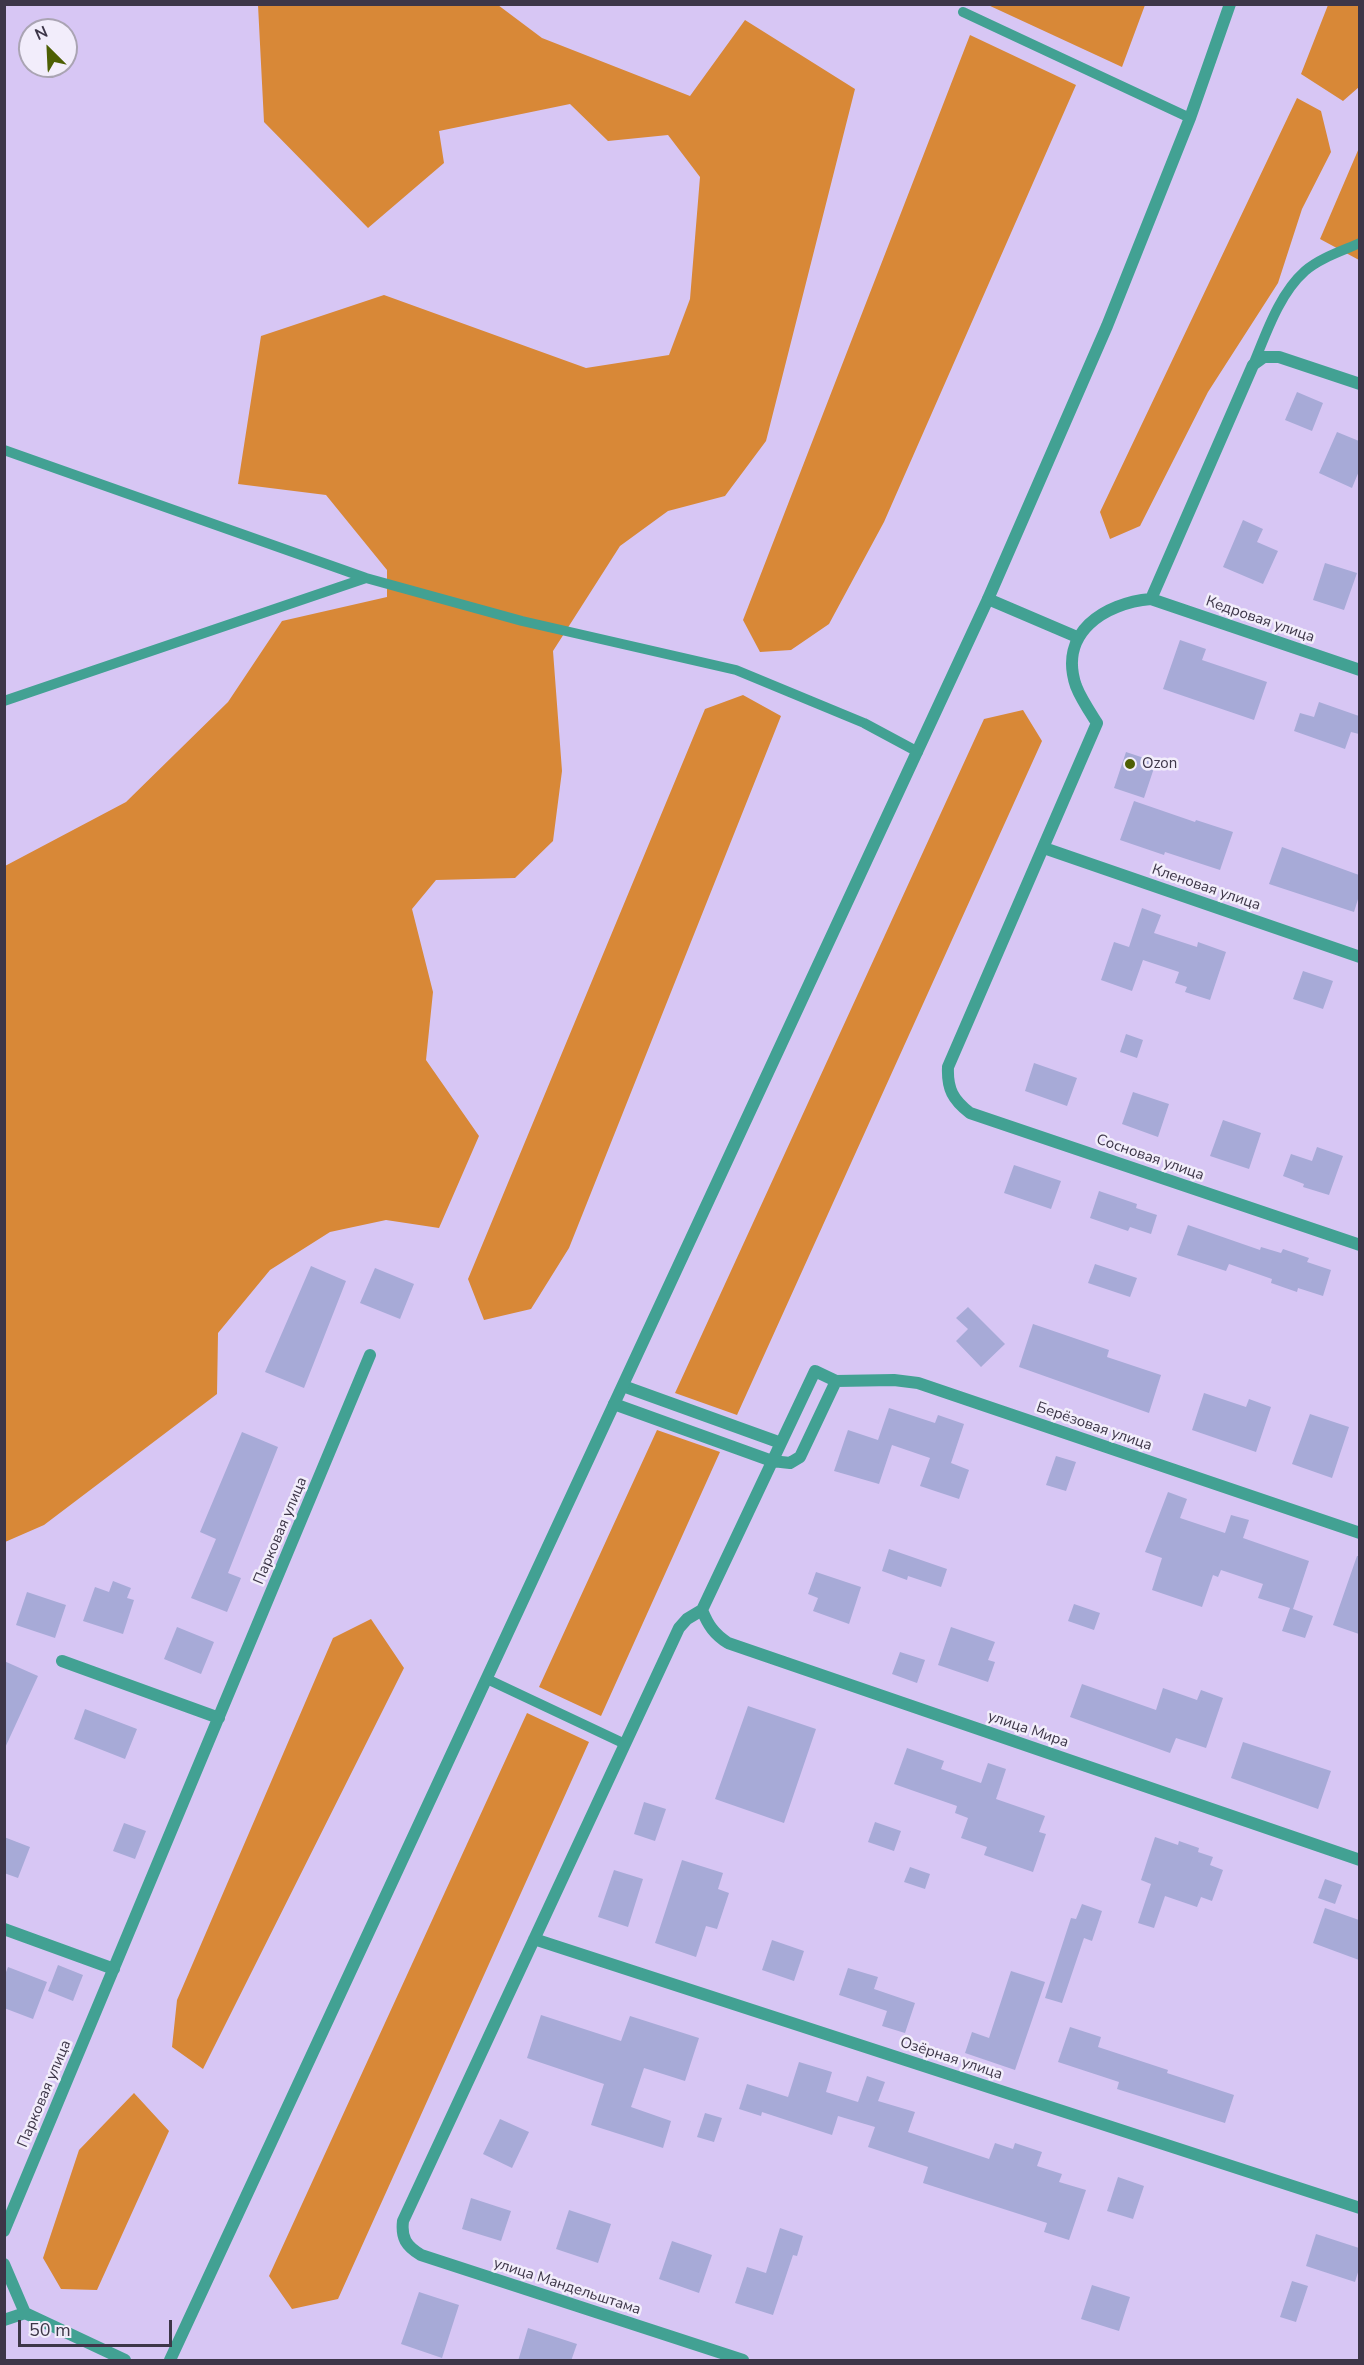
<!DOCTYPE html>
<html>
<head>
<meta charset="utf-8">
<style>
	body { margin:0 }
	#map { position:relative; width:1364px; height:2365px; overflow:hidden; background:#d7c6f4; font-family:"Nunito Sans",sans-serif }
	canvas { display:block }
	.frame { position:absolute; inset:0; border:6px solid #3d3648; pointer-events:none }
	.north { position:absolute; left:18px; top:18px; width:60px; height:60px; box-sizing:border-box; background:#f2edfb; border:2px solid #aaa4b3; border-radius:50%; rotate:336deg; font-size:16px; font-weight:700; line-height:24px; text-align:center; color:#3d3648 }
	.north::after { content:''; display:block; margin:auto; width:21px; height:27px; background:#4d5f03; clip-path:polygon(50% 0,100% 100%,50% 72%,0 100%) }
	.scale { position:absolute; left:18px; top:2320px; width:154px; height:27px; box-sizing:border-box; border:3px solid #3d3648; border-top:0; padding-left:8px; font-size:18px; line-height:21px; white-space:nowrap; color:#3d3648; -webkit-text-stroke:4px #f2edfb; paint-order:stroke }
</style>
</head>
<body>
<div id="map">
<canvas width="1364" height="2365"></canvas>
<div class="frame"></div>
<div class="north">N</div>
<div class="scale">50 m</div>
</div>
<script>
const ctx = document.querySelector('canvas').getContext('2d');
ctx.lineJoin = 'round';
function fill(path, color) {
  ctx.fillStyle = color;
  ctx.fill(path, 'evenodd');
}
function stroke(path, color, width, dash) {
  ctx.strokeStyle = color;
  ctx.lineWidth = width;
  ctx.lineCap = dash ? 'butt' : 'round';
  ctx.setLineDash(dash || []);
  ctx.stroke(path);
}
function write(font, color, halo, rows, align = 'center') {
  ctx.font = font + ' "Nunito Sans",sans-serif';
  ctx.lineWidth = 5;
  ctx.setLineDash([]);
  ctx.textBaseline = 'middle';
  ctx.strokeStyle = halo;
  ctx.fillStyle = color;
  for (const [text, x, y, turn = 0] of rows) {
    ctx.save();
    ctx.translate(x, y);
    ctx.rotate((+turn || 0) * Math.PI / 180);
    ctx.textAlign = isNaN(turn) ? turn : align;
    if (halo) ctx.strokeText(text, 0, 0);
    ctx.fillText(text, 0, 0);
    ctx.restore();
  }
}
const green = new Path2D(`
	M258 5H498L542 38 690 96 745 20 855 89 766 441 725 496 668 511 620 546 553 651 562 771 553 841 515 878 436 880 412 909 433 992 426 1060 479 1136 439 1228 386 1220 330 1232 270 1270 218 1333 217 1394 44 1525 5 1542V866L126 802 228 702 282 621 387 597V570L326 495 238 484 261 336 384 295 586 368 669 355 690 299 700 177 668 135 608 141 570 104 439 131 444 163 368 228 264 122Z
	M988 5H1145L1122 67Z
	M1328 5H1359V87L1343 101 1301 74Z
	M970 35 1076 85 884 522 829 624 791 650 760 652 743 620Z
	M1297 98 1321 111 1331 152 1302 209 1278 283 1208 392 1140 526 1110 539 1100 512Z
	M1359 148V260L1320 239Z
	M743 695 781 716 569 1248 531 1309 484 1320 468 1279 705 709Z
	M1023 710 1042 741 737 1415 675 1393 984 719Z
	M657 1430 720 1452 601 1716 539 1687Z
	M371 1619 404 1668 203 2069 172 2047 177 2000 333 1638Z
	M527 1713 589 1742 338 2299 292 2309 269 2276Z
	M134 2093 169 2131 97 2290 61 2289 43 2258 79 2150Z`);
const building = new Path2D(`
	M1297 392 1323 403 1312 431 1285 420Z
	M1337 432 1359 441V471L1352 488 1319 473Z
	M1243 520 1263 529 1257 542 1278 551 1263 584 1223 567Z
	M1325 563 1357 573 1344 610 1313 600Z
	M1180 640 1206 649 1202 660 1267 682 1254 720 1163 689Z
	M1319 702 1359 716V734L1351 732 1345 749 1294 731 1300 713 1314 717Z
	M1126 752 1156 762 1144 798 1114 788Z
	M1134 801 1195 822 1196 820 1233 832 1220 870 1165 852 1164 855 1120 840Z
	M1282 847 1359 875V896L1354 912 1269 884Z
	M1142 908 1161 915 1154 933 1197 947 1198 942 1226 952 1210 1000 1185 992 1187 987 1175 983 1179 972 1143 960 1132 991 1101 980 1114 942 1129 947Z
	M1303 971 1333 981 1323 1009 1293 999Z
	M1126 1034 1143 1040 1137 1058 1120 1052Z
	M1034 1063 1077 1078 1067 1106 1025 1091Z
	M1133 1092 1169 1104 1158 1137 1122 1124Z
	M1223 1120 1261 1133 1249 1169 1210 1156Z
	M1317 1147 1343 1156 1329 1195 1303 1187 1304 1184 1283 1176 1291 1154 1312 1161Z
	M1014 1165 1061 1181 1051 1209 1004 1193Z
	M1099 1191 1137 1204 1136 1208 1157 1215 1151 1234 1130 1227 1128 1231 1090 1218Z
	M1188 1225 1260 1250 1261 1247 1281 1253 1283 1249 1309 1258 1307 1262 1331 1270 1323 1296 1298 1288 1297 1292 1271 1283 1272 1279 1229 1264 1226 1271 1177 1255Z
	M1095 1264 1137 1278 1130 1297 1088 1283Z
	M311 1266 346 1281 304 1388 265 1372Z
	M375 1268 414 1284 400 1319 360 1303Z
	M968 1307 1005 1344 981 1367 956 1341 968 1329 956 1318Z
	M1033 1324 1109 1350 1107 1357 1161 1375 1149 1413 1019 1367Z
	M1204 1393 1246 1407 1249 1399 1271 1407 1256 1452 1192 1430Z
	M889 1408 935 1423 938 1415 964 1424 951 1463 969 1470 959 1499 920 1486 930 1458 892 1445 879 1484 834 1471 848 1430 878 1440Z
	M1310 1414 1349 1427 1332 1478 1292 1464Z
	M242 1432 278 1447 228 1573 241 1578 227 1612 191 1598 216 1539 200 1532Z
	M1056 1456 1076 1462 1066 1491 1046 1485Z
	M1168 1492 1187 1499 1180 1518 1225 1533 1231 1515 1249 1520 1243 1538 1309 1561 1293 1609 1313 1616 1305 1638 1282 1631 1290 1608 1258 1598 1263 1584 1221 1570 1218 1577 1213 1575 1202 1607 1152 1590 1162 1558 1145 1552Z
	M889 1549 947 1569 941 1587 908 1576 907 1580 882 1571Z
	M1357 1556H1359V1634L1333 1625Z
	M816 1572 861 1587 849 1624 813 1611 818 1598 808 1594Z
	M113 1581 131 1588 127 1598 134 1600 123 1634 83 1621 95 1587 109 1592Z
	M27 1592 66 1605 55 1638 16 1625Z
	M1074 1604 1100 1613 1094 1630 1068 1621Z
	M177 1627 214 1642 201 1674 164 1659Z
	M951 1627 995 1642 988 1660 995 1662 988 1682 938 1665Z
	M900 1652 925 1660 917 1683 892 1674Z
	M4 1661 38 1676 4 1750Z
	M1082 1684 1156 1710 1163 1688 1197 1700 1201 1690 1223 1698 1206 1748 1176 1738 1170 1753 1070 1717Z
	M748 1706 816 1729 784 1823 715 1799Z
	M85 1709 137 1729 125 1759 74 1739Z
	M1243 1742 1331 1771 1318 1809 1231 1778Z
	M907 1748 944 1761 941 1769 981 1783 988 1763 1006 1769 996 1799 1045 1816 1039 1832 1046 1834 1033 1872 984 1855 987 1847 961 1838 968 1818 955 1813 957 1806 894 1784Z
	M644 1802 666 1809 655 1841 634 1834Z
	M875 1822 901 1831 894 1851 868 1842Z
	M124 1823 146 1831 135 1859 113 1851Z
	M4 1837 30 1847 18 1878 4 1873Z
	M1155 1837 1178 1845 1179 1841 1199 1848 1198 1852 1213 1857 1210 1865 1223 1870 1212 1901 1201 1897 1197 1907 1165 1896 1154 1928 1138 1923 1151 1884 1141 1880Z
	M682 1860 723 1873 718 1889 729 1893 717 1929 706 1926 696 1957 655 1943Z
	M910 1867 930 1874 925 1889 904 1882Z
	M614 1870 643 1879 628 1927 598 1917Z
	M1325 1879 1342 1885 1335 1904 1318 1898Z
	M1082 1904 1102 1911 1092 1941 1084 1938 1062 2003 1045 1998 1071 1918 1076 1919Z
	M1325 1908 1359 1920V1960L1313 1943Z
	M772 1940 804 1951 794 1981 762 1970Z
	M58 1965 83 1975 73 2001 48 1991Z
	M8 1967 47 1982 33 2019 4 2008V1977Z
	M848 1968 878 1977 874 1989 915 2003 905 2033 882 2026 887 2011 839 1995Z
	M1011 1971 1045 1982 1015 2070 965 2053 972 2032 989 2038Z
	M541 2015 621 2041 630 2016 699 2038 685 2081 644 2068 631 2107 671 2121 663 2148 591 2125 604 2084 527 2058Z
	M1070 2027 1101 2037 1098 2047 1168 2070 1167 2073 1234 2095 1225 2123 1117 2089 1119 2082 1058 2062Z
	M799 2062 832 2072 826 2092 858 2102 867 2076 885 2082 878 2101 915 2112 908 2132 989 2159 995 2143 1013 2149 1015 2143 1042 2152 1037 2166 1062 2174 1059 2182 1086 2190 1069 2240 1044 2232 1047 2223 923 2183 928 2167 868 2147 875 2127 838 2116 832 2135 762 2112 761 2116 739 2109 747 2084 788 2097Z
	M705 2113 722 2118 714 2142 697 2137Z
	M500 2119 529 2132 512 2168 483 2154Z
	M1118 2177 1144 2186 1133 2219 1107 2211Z
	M471 2198 511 2211 501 2241 462 2229Z
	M569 2210 611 2224 598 2263 556 2249Z
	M780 2228 803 2236 797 2256 793 2255 773 2315 735 2303 747 2267 766 2273Z
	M1316 2234 1359 2248V2269L1355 2282 1306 2266Z
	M672 2241 712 2255 699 2293 659 2279Z
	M1292 2281 1308 2286 1296 2322 1280 2317Z
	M1092 2285 1130 2297 1119 2331 1081 2319Z
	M419 2292 459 2305 442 2358 401 2344Z
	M528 2328 577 2344 571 2361H518Z`);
const service = new Path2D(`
	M963 12 1190 118
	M1253 365C1266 334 1279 294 1305 271 1320 258 1342 251 1360 243
	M4 450 366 578 522 621 736 670 864 723 918 752
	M4 701 366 578
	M487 1679 625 1744`);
const minor = new Path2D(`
	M988 599 1077 637
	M1151 599 1253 365 1264 357H1279L1360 384
	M1360 670 1151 599C1104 603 1058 633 1076 686 1081 699 1090 712 1097 723L948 1067C947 1089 953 1100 970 1113L1360 1245
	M1044 848 1360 957
	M623 1386 781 1443
	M614 1404 772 1461 790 1463 800 1457 836 1381
	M702 1610C708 1625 714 1634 728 1643L1360 1860
	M62 1661 219 1718
	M4 1929 114 1969
	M534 1939 1360 2208
	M4 2231 370 1355
	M4 2264 25 2313
	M25 2313 125 2360
	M4 2320 25 2313
	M743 2360 421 2255C406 2246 401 2238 403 2221L679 1628 687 1619 702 1610 815 1371 836 1381 894 1380 918 1383 1360 1533`);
const tertiary = new Path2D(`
	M170 2360 988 599 1107 326 1190 118 1230 4`);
const markers = [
	[1130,764,6,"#4d5f03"]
];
const streetNames = [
	["Кедровая улица",1260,620,19],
	["Кленовая улица",1206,888,19],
	["Сосновая улица",1150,1158,19],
	["Берёзовая улица",1094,1427,19],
	["Парковая улица",281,1531,-67],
	["улица Мира",1028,1730,19],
	["Озёрная улица",951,2059,18],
	["Парковая улица",45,2094,-67],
	["улица Мандельштама",567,2287,18]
];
const poiNames = [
	["Ozon",1142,764]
];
fill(green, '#d88837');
fill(building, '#a7aad7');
stroke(service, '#42a193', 10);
stroke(minor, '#42a193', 12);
stroke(tertiary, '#42a193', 12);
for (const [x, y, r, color] of markers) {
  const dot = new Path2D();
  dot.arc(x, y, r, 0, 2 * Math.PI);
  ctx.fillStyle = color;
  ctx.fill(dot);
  stroke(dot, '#f2edfb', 2);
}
write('15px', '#3d3648', '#f2edfb', streetNames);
write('15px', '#3d3648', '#f2edfb', poiNames, 'left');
</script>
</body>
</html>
